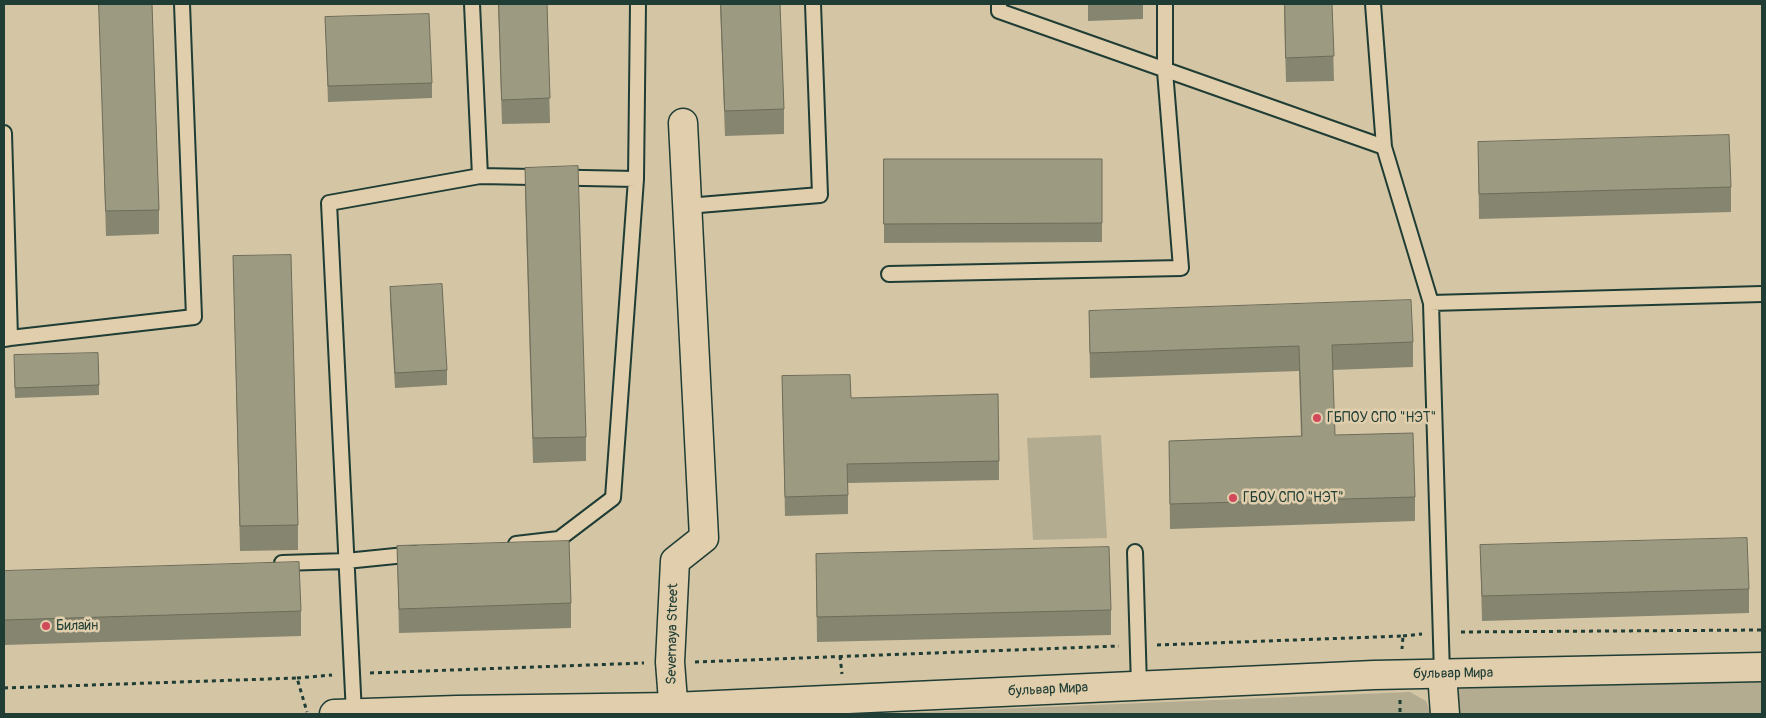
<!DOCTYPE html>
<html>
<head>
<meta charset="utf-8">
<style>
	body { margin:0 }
	#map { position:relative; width:1766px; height:718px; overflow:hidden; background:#d4c5a5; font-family:Pangolin,sans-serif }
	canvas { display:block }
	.frame { position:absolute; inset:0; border:5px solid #1f3d34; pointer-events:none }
</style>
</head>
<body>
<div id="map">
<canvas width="1766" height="718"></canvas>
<div class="frame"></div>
</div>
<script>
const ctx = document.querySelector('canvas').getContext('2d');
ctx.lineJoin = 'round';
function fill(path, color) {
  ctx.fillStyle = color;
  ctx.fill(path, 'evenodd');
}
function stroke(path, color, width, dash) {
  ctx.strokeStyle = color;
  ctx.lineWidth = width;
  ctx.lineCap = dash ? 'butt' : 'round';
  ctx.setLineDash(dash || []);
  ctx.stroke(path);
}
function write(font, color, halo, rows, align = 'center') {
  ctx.font = font + ' Pangolin,sans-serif';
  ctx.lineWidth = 5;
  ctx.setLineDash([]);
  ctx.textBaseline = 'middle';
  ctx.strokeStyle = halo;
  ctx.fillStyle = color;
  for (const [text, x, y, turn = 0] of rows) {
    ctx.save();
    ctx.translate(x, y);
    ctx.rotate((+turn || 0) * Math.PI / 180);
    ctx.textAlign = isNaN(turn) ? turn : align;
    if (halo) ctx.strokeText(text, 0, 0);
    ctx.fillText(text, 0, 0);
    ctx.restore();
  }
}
const green = new Path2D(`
	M1101 435 1107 538 1033 540 1027 438Z
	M1762 667V714H1445L1442 674Z
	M1410 692 1426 701 1431 714H875Z`);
const path = new Path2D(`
	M1461 632 1762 630
	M1403 636 1422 634
	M1157 645 1403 636 1402 649
	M840 656 842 674
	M695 662 1119 646
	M370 673 644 663
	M297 678 332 675
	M4 688 297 678 307 712
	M1400 700V714`);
const lane = new Path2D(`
	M472 4 480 176
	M999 4V11L1384 147 1373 4
	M4 133 10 338 4 339
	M1384 147 1431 303 1442 674
	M687 206 820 195 813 4
	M889 274 1181 268 1165 71V4
	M1431 303 1762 294
	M10 338 194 317 182 4
	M516 544 559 539 613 498 636 179
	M1135 552 1139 686
	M282 563 346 561 415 554
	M354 714 329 203 480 176 636 179 638 4`);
const street = new Path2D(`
	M1442 674 1445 714
	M674 714 670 662 675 561 704 538 683 123`);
const secondary = new Path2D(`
	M334 714 457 710 673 707 1374 675 1762 667`);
const wall = new Path2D(`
	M99 4H152L159 210V234L106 236Z
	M498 4H547L550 123 502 124Z
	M720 4H780L784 109V134L725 136Z
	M1088 4H1143V19L1088 21Z
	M1284 4H1332L1334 81 1286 82Z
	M325 17 432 83V98L328 102Z
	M1478 142 1731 187V212L1479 219Z
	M884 159H1102V242L884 243Z
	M525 168 586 437V461L533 463 525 193Z
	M233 256 298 525V550L240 551Z
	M390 287 447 370V385L395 388 390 302Z
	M1089 311 1413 342V367L1332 370 1335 435 1415 497V521L1170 529 1169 441 1301 436 1299 371 1090 378Z
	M14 366 99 385V395L15 398Z
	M782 376 851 398 999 461V480L848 483V514L785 516Z
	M1480 545 1749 589V613L1482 621Z
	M397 546 571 603V628L399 633Z
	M816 554 1111 610V635L817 642Z
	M4 571 301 611V636L4 645Z`);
const building = new Path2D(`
	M99 4H152L159 210 106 211Z
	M499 4H547L550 98 502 100Z
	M721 4H780L784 109 725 111Z
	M1285 4H1332L1334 56 1286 58Z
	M429 14 432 83 328 86 325 17Z
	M1729 135 1731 187 1479 194 1478 142Z
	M884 159H1102V223L884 224Z
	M578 166 586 437 533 438 525 168Z
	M291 255 298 525 240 526 233 256Z
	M442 284 447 370 395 373 390 287Z
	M1411 300 1413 342 1332 345 1335 435 1413 433 1415 497 1170 504 1169 441 1302 436 1299 346 1090 353 1089 311Z
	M98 353 99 385 15 388 14 355Z
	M850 375 851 398 998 394 999 461 847 464 848 495 785 497 782 376Z
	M1747 538 1749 589 1482 596 1480 545Z
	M569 541 571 603 399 609 397 546Z
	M1109 547 1111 610 817 617 816 554Z
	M299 562 301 611 4 620V571Z`);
const markers = [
	[1317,418,5,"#d1495b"],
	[1233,498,5,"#d1495b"],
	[46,626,5,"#d1495b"]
];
const poiNames = [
	["ГБПОУ СПО \"НЭТ\"",1327,418],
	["ГБОУ СПО \"НЭТ\"",1243,498],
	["Билайн",56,626]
];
const streetNames = [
	["Severnaya Street",673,634,-89],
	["бульвар Мира",1453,674,-1],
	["бульвар Мира",1048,690,-3]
];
fill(green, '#b3ac90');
stroke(lane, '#1f3d34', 18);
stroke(street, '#1f3d34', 31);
stroke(secondary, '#1f3d34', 31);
stroke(path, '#1f3d34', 3, [4, 4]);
stroke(lane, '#e0ceac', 14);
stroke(street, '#e0ceac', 28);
stroke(secondary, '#e0ceac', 28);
fill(wall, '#86856f');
fill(building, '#9c9b81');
stroke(building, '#6d6c5a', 1);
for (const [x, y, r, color] of markers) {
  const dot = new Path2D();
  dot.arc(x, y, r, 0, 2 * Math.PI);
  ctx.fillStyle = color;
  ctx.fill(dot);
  stroke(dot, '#e0ceac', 2);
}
write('14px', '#1f3d34', '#e0ceac', poiNames, 'left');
write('14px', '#1f3d34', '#e0ceac', streetNames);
</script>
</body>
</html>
